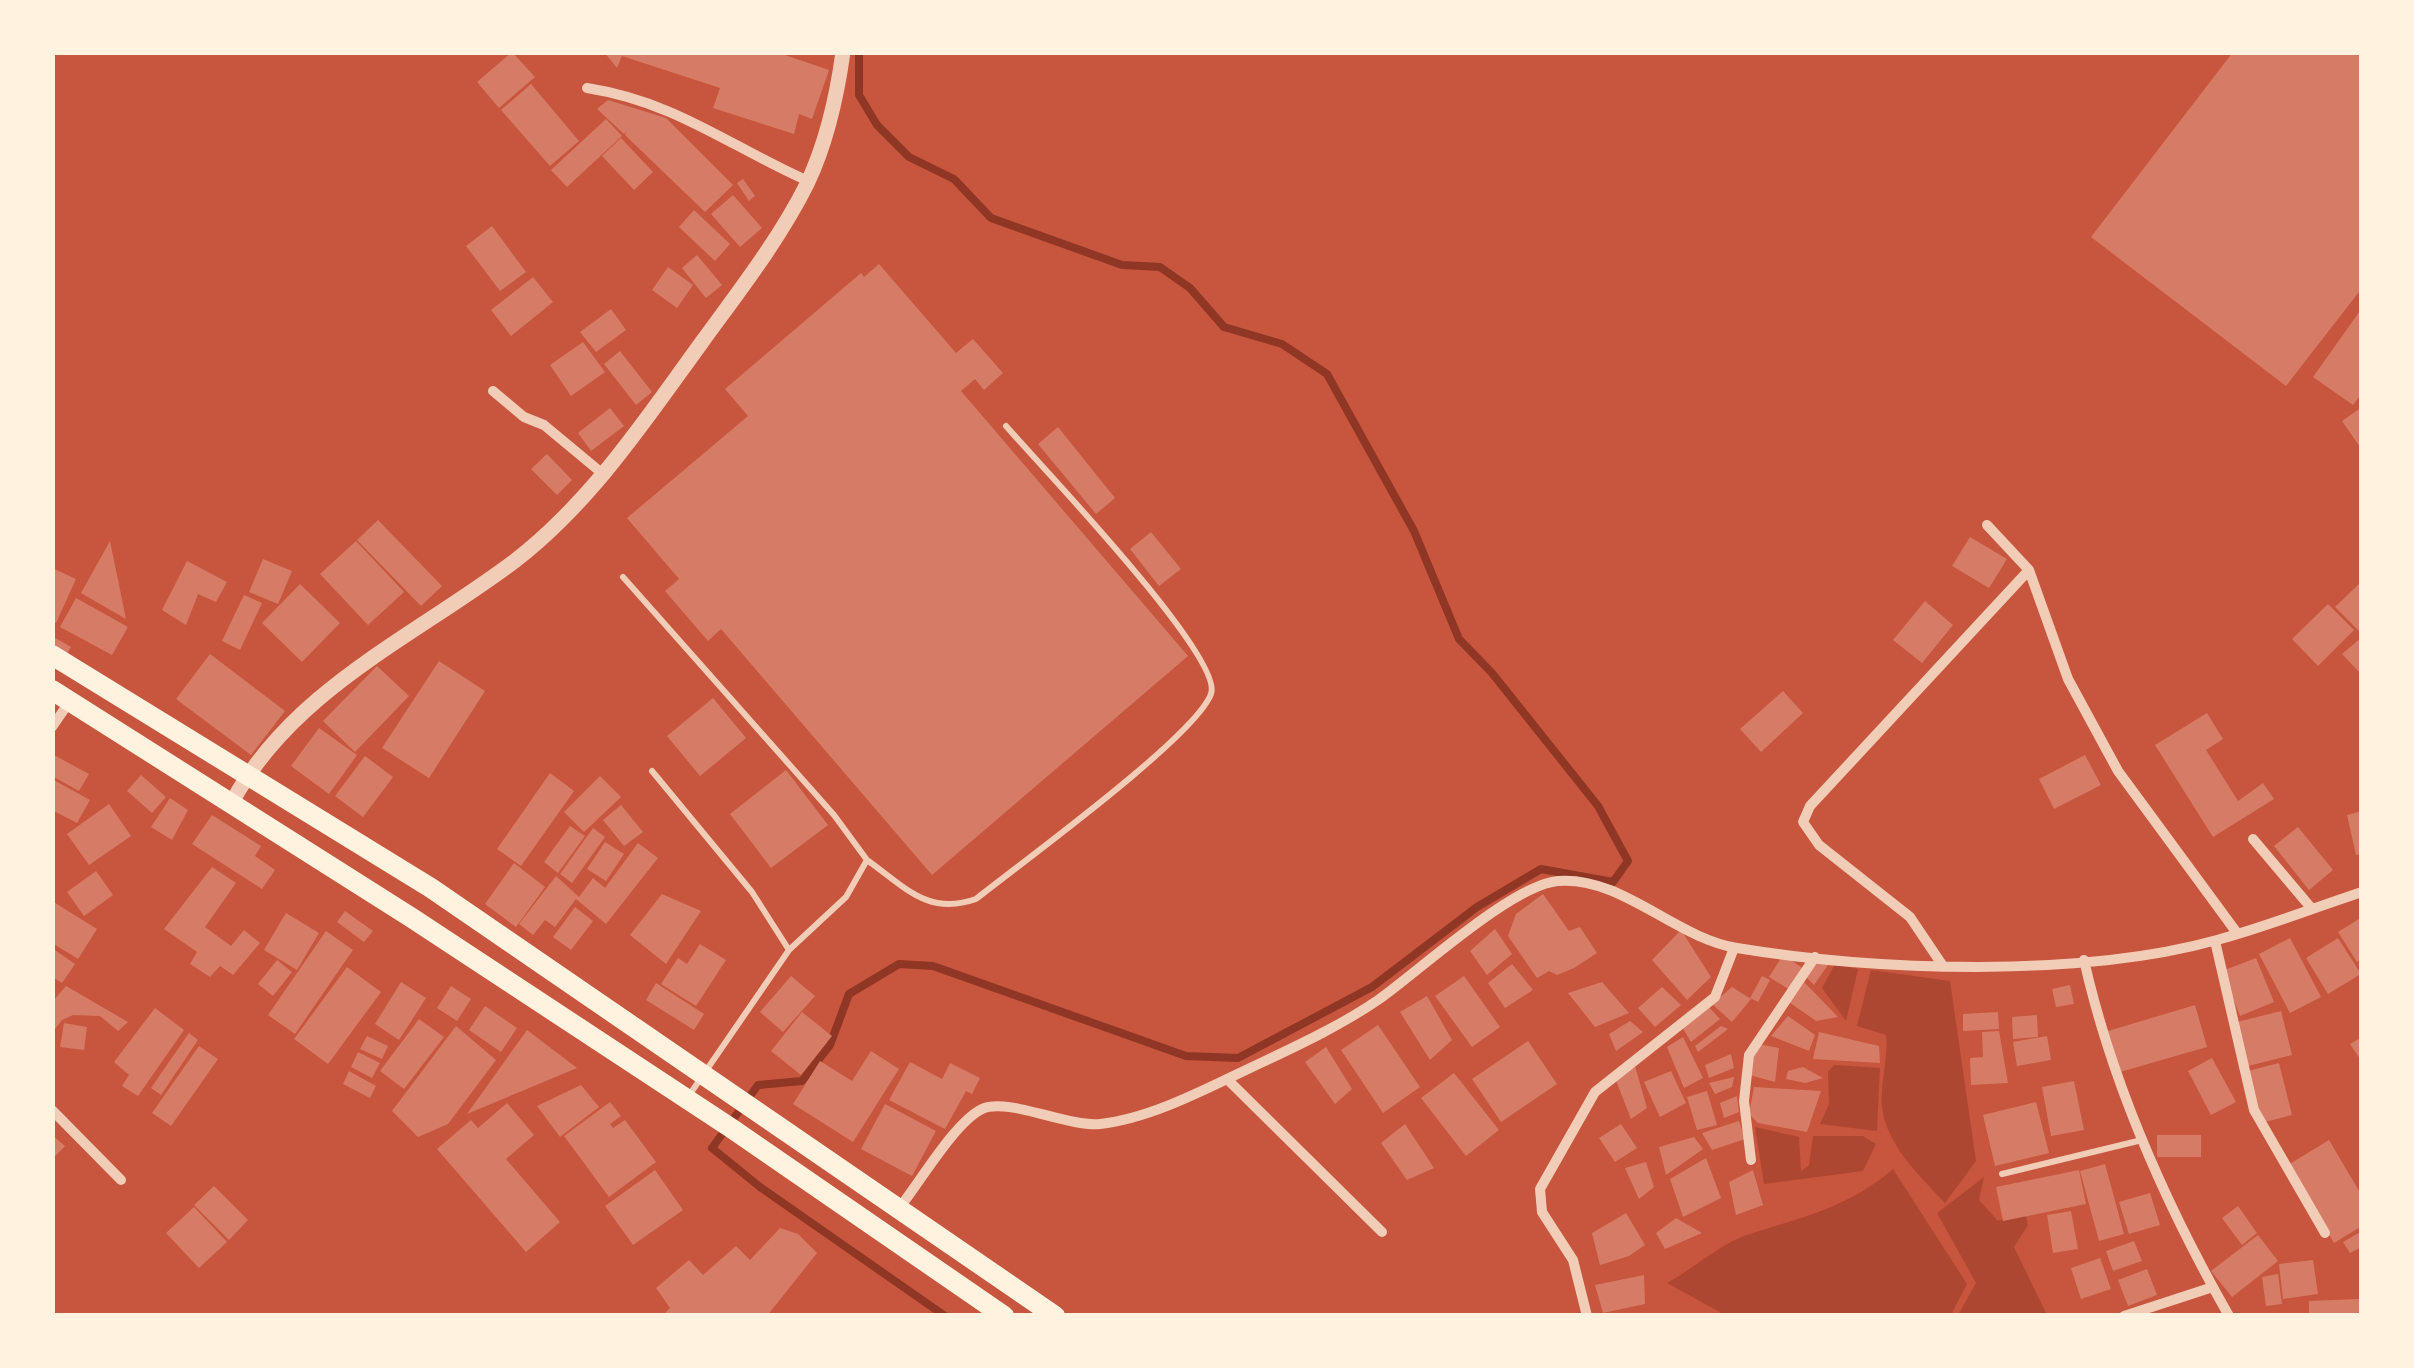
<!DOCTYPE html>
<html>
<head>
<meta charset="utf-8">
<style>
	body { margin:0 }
	#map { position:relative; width:2414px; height:1368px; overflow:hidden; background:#c8553d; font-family:"Work Sans",sans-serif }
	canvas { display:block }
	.frame { position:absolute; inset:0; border:55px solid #fff3e0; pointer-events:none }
</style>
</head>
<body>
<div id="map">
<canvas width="2414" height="1368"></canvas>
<div class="frame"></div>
</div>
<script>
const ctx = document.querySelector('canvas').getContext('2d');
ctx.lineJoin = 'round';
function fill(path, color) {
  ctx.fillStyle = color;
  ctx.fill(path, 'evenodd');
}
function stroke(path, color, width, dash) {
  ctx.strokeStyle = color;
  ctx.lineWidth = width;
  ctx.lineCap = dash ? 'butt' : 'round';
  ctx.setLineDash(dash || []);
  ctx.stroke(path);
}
const green = new Path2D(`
	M1835 964 1858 969 1846 1021 1822 988Z
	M1871 970 1950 981 1976 1161 1945 1203C1921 1177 1890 1149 1883 1113 1878 1089 1889 1060 1886 1035L1857 1026Z
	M1834 1065 1880 1068 1877 1131 1820 1124 1829 1104 1828 1072Z
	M1755 1127 1799 1137 1801 1171 1809 1165 1813 1136H1863L1876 1144 1863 1171 1764 1184Z
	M1893 1169 1967 1284 1951 1315H1725L1667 1283C1693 1269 1720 1244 1747 1235 1800 1218 1850 1207 1893 1169Z
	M1984 1177 1979 1200 1998 1221 2025 1213 2028 1225 2014 1247 2047 1315H1958L1976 1283 1937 1213Z`);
const stream = new Path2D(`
	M859 52V95L877 125 909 157 954 179 991 218 1122 265 1160 267 1190 288 1224 327 1282 344 1327 374 1414 531 1459 639 1492 673 1598 806 1628 861 1613 882 1541 869 1477 907 1372 987 1238 1058 1186 1056 933 966 899 964 849 994 830 1045 802 1081 758 1085 712 1148 760 1187 945 1316`);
const building = new Path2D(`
	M512 52 535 77 499 108 477 82Z
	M604 52H776L829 70 812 119 799 114 794 134 713 108 720 88 622 56 617 68Z
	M2233 52H2362V288L2286 386 2091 237Z
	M531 84 579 141 550 166 501 110Z
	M608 100 666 118 733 185 705 212 625 135 627 131 624 134 597 109Z
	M606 119 622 136 567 187 551 170Z
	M621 138 653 172 634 190 602 156Z
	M743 179 755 196 749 201 737 183Z
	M733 195 762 228 740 247 711 214Z
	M694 210 730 244 715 261 679 227Z
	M492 226 526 272 500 291 466 246Z
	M697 255 722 285 706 298 682 268Z
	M879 264 956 353 973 339 1003 373 984 390 975 379 961 391 1188 656 932 875 721 629 708 641 665 591 679 579 627 518 748 416 725 389 861 273 864 277Z
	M668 267 693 285 677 308 652 290Z
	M533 277 553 302 511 336 491 310Z
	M2362 308V393L2353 405 2313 377Z
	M611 309 626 330 596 352 580 332Z
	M583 342 605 372 571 396 550 365Z
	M620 351 652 392 636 405 604 364Z
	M2362 407V450L2342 421Z
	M610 408 624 426 591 451 578 433Z
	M1058 427 1115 498 1096 514 1038 444Z
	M547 454 572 480 557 495 531 469Z
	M378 520 442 586 421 606 357 540Z
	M1151 532 1181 569 1159 586 1130 549Z
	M1970 537 2007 559 1989 588 1952 566Z
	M110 541 126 619 81 593Z
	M356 541 404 592 368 625 320 574Z
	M263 559 292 571 278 604 249 592Z
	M187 561 227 582 216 602 198 594 186 625 162 610Z
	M52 568 76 579 56 623 52 621Z
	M2362 581V634L2335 607Z
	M300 584 340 623 302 662 262 623Z
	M244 595 262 603 240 650 222 641Z
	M76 598 128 627 112 655 60 627Z
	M1925 601 1953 625 1922 663 1893 640Z
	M2328 604 2354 630 2318 666 2292 639Z
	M52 636 71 647 64 659 52 652Z
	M2362 637V675L2342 654Z
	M210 654 285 711 251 755 176 699Z
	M439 661 485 691 429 778 382 748Z
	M377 666 409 696 355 752 323 721Z
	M1783 691 1803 713 1761 752 1740 729Z
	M713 698 746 738 700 776 667 736Z
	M2207 713 2223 739 2206 750 2238 801 2263 783 2274 799 2213 837 2155 745Z
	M319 728 357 755 329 794 291 766Z
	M52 754 89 774 79 791 52 776Z
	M2085 755 2101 785 2054 809 2039 779Z
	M365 756 393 777 363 817 335 796Z
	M786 770 828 825 771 868 730 814Z
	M550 773 574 791 521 866 497 849Z
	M141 775 166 797 152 813 127 791Z
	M600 776 621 797 584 832 564 812Z
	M52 779 90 800 77 823 52 810Z
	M170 798 188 810 172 840 151 827Z
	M109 804 131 836 89 865 67 834Z
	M621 805 643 832 624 846 603 820Z
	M2362 811V854L2356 855 2347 815Z
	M212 815 261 846 255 856 275 870 262 889 192 844Z
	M570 826 585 836 558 873 544 862Z
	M2298 827 2333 870 2309 890 2274 846Z
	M593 828 605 837 572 883 560 874Z
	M605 842 624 854 606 881 587 869Z
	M638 843 658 858 606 924 576 899 555 927 545 920 533 935 519 924 556 876 579 897 593 878 605 888Z
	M514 863 545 887 516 927 485 904Z
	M212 867 236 883 205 927 231 946 244 930 260 943 233 975 220 966 210 977 190 964 197 952 164 929Z
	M96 871 113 895 84 916 67 892Z
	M662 894 701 911 666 964 630 935Z
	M1543 894 1569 931 1580 927 1597 953 1574 968 1557 975 1549 971 1537 978 1508 936 1516 914Z
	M52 901 97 929 78 959 52 943Z
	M575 907 593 921 571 950 553 937Z
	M345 911 373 931 364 942 337 922Z
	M286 913 319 933 297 970 264 950Z
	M2362 917V959L2357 962 2338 932Z
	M1495 929 1512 954 1487 975 1470 951Z
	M1681 930 1711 977 1687 1000 1652 960Z
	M326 931 353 950 295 1034 268 1015Z
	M2290 938 2321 997 2290 1013 2259 954Z
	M2338 938 2361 974 2328 994 2306 958Z
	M700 944 726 960 696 1006 661 984 678 958 687 964Z
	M52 948 75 964 62 983 52 977Z
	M1783 955 1804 969 1790 990 1769 977Z
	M2256 958 2274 1002 2240 1016 2222 971Z
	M1816 959 1828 965 1814 985 1806 977Z
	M277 960 292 972 273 996 258 984Z
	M1512 964 1533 990 1505 1008 1488 983Z
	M347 967 381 992 328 1064 294 1039Z
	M791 976 815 996 783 1032 760 1012Z
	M1464 976 1500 1027 1472 1047 1435 996Z
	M1762 976 1770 980 1758 1002 1750 998Z
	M401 982 426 998 399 1040 375 1024Z
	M1602 982 1629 1013 1595 1027 1568 993Z
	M1804 982 1838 1017 1816 1021 1789 1002Z
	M656 983 704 1014 694 1030 646 1000Z
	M2070 985 2074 1004 2056 1007 2052 989Z
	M66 986 128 1022 118 1031 100 1016 73 1015 62 1020 52 1033V1002Z
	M451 986 471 999 457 1021 437 1008Z
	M1662 987 1681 1005 1655 1027 1638 1008Z
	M1732 987 1751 999 1732 1022 1712 1004Z
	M1427 996 1452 1040 1430 1060 1400 1012Z
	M1707 1005 1720 1019 1691 1042 1681 1025Z
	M2195 1005 2207 1047 2120 1072 2108 1031Z
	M485 1006 517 1028 501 1052 469 1030Z
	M155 1008 184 1030 138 1096 122 1086 129 1075 114 1062Z
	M2281 1011 2292 1055 2248 1066 2237 1022Z
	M802 1012 832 1036 801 1075 771 1051Z
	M1998 1012 1999 1029 1963 1031V1014Z
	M2037 1015 2038 1037 2013 1039 2012 1017Z
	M1788 1016 1815 1035 1809 1051 1771 1036Z
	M419 1019 444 1037 404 1089 380 1071Z
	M1630 1021 1643 1032 1616 1051 1609 1034Z
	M64 1023 87 1027 84 1050 60 1047Z
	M1378 1025 1420 1087 1383 1113 1341 1050Z
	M456 1026 496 1060 448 1124 418 1137 392 1111Z
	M1721 1026 1728 1029 1698 1052 1695 1046Z
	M527 1030 577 1068 467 1114Z
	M1999 1031 2008 1083 1971 1085 1970 1058 1983 1057 1982 1032Z
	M1819 1032 1879 1046 1880 1063 1813 1059Z
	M189 1033 198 1040 161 1095 151 1088Z
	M367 1036 388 1046 382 1059 360 1049Z
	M2047 1036 2051 1060 2017 1066 2013 1042Z
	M1683 1037 1703 1078 1684 1088 1667 1047Z
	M2362 1037V1062L2350 1044Z
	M1528 1041 1557 1084 1501 1122 1472 1079Z
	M1758 1044 1779 1048 1775 1082 1746 1074Z
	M199 1046 218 1059 171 1126 152 1113Z
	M1326 1047 1352 1089 1335 1104 1305 1062Z
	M871 1051 899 1069 853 1142 793 1104 820 1061 852 1081Z
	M358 1052 380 1063 372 1078 351 1067Z
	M1731 1054 1734 1068 1709 1078 1705 1065Z
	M2212 1058 2236 1102 2211 1115 2188 1071Z
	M910 1062 942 1079 950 1063 980 1078 972 1094 966 1091 945 1129 889 1100Z
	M2279 1063 2292 1115 2261 1123 2248 1071Z
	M1635 1066 1647 1108 1631 1119 1615 1078Z
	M1803 1067 1823 1078 1805 1083 1786 1079 1788 1071Z
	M349 1071 376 1086 370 1098 343 1084Z
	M1671 1071 1686 1103 1660 1117 1644 1082Z
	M1454 1073 1499 1130 1466 1156 1421 1098Z
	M1734 1077 1732 1087 1715 1094 1709 1083Z
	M2074 1081 2084 1130 2051 1136 2042 1087Z
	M581 1085 599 1107 560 1137 537 1106Z
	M1754 1087 1821 1091 1807 1132 1758 1123 1749 1114Z
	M1707 1091 1717 1125 1697 1130 1687 1097Z
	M1737 1096 1739 1112 1724 1118 1720 1103Z
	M610 1102 621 1116 610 1124 613 1128 625 1120 656 1162 609 1197 564 1136Z
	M2036 1102 2049 1153 1995 1166 1983 1115Z
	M507 1103 534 1135 506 1159 560 1222 526 1252 437 1149 471 1120 478 1128Z
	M885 1104 936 1131 912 1176 861 1149Z
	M1739 1121 1745 1139 1712 1150 1702 1133Z
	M1405 1124 1434 1168 1407 1180 1381 1143Z
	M1621 1124 1637 1148 1615 1162 1599 1138Z
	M52 1135 65 1146 52 1159Z
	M2157 1135H2201V1157H2157Z
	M1694 1137 1703 1149 1666 1175 1659 1147Z
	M2329 1140 2362 1196V1226L2334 1243 2288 1165Z
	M1706 1158 1721 1198 1683 1217 1670 1179Z
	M1646 1162 1654 1187 1639 1199 1625 1168Z
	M2105 1164 2124 1234 2099 1241 2080 1171Z
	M655 1170 683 1210 633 1245 605 1206Z
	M1753 1170 1763 1205 1736 1215 1729 1182Z
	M2079 1170 2086 1204 2003 1221 1996 1187Z
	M214 1186 248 1220 229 1240 194 1205Z
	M2150 1193 2160 1225 2129 1234 2119 1202Z
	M2238 1206 2257 1233 2242 1245 2222 1218Z
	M194 1207 227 1242 199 1268 166 1233Z
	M2071 1211 2078 1249 2053 1253 2047 1215Z
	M1626 1213 1645 1245 1629 1256 1600 1265 1592 1233Z
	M1676 1218 1702 1233 1665 1249 1656 1233Z
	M780 1228 798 1234 817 1253 767 1316H662L670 1308 656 1288 689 1260 703 1275 736 1246 750 1260Z
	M2362 1231V1247L2350 1253 2343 1242Z
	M2258 1235 2278 1261 2232 1297 2211 1271Z
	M2134 1241 2142 1261 2113 1271 2106 1251Z
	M2100 1258 2111 1289 2081 1299 2071 1268Z
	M2313 1260 2318 1294 2283 1299 2279 1264Z
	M2147 1269 2157 1295 2128 1306 2118 1280Z
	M2278 1274 2282 1304 2266 1306 2262 1277Z
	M1644 1275 1645 1304 1603 1313 1595 1285Z
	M2359 1299 2360 1316H2309V1301Z`);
const service = new Path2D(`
	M623 577 834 815 867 860 846 897 789 950
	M652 771 752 892 789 950 690 1094
	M867 860C905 887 928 916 976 899 1021 863 1195 737 1211 694 1225 658 1038 463 1006 426
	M2002 1174 2142 1140`);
const minor = new Path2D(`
	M587 88C676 102 729 146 808 181
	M493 391 524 417 544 425 603 474
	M1987 525 2029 570 2068 679 2118 771 2237 933
	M52 727 70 701
	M2253 839 2312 909
	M2215 941 2254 1110 2325 1233
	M2084 960C2112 1084 2166 1205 2229 1316
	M1943 966 1910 917 1819 845 1803 822 1810 806 2029 570
	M1227 1079 1382 1232
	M52 1110 121 1180
	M1751 1160 1744 1101 1749 1055 1815 957
	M900 1207C920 1182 955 1122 982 1109 1007 1097 1067 1127 1100 1124 1155 1118 1215 1084 1265 1061 1303 1043 1343 1024 1378 1000 1419 971 1512 885 1558 881 1622 876 1675 938 1737 948 1876 971 2080 978 2217 940 2266 927 2313 908 2362 892
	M1587 1316 1573 1260 1542 1212 1540 1189 1595 1092 1715 997 1734 948
	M2124 1316 2213 1287`);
const tertiary = new Path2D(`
	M231 804C292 689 416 636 516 560 592 501 646 419 702 342 739 291 779 240 807 184 826 144 837 96 843 52`);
const trunk = new Path2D(`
	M52 655 431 888 1055 1316
	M52 690 412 918 731 1128 1004 1316`);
fill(green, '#ae4732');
stroke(stream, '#8f3625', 8);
fill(building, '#d67c66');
stroke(service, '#f1ccb7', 6);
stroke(minor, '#f1ccb7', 10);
stroke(tertiary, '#f1ccb7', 15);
stroke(trunk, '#fff3e0', 20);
</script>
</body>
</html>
